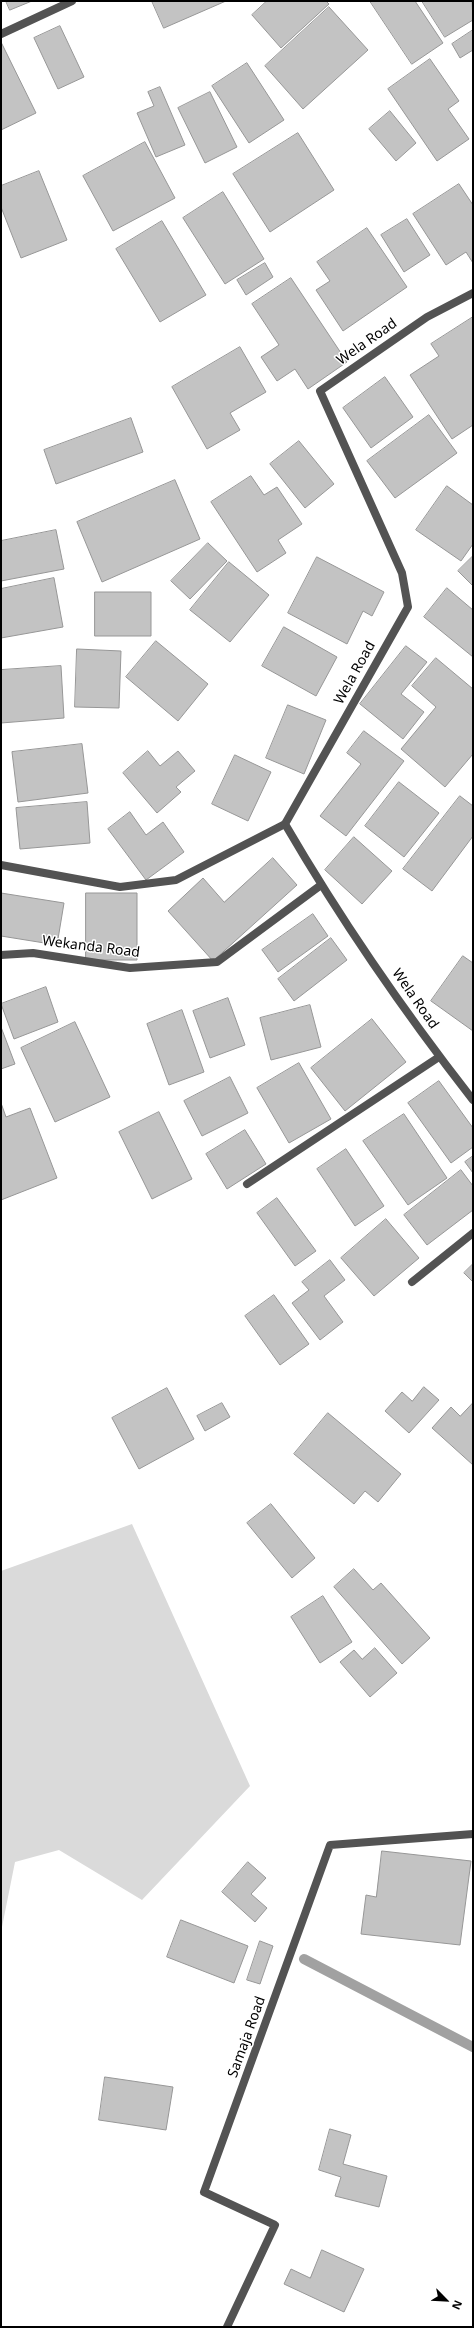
<!DOCTYPE html>
<html>
<head>
<meta charset="utf-8">
<style>
	body { margin:0 }
	#map { position:relative; width:474px; height:2328px; overflow:hidden; background:#fff; font-family:"Noto Sans",sans-serif }
	canvas { display:block }
	.frame { position:absolute; inset:0; border:2px solid #000; pointer-events:none }
	.north { position:absolute; left:426px; top:2280px; width:40px; height:40px; -webkit-text-stroke:3px #fff; paint-order:stroke; rotate:114deg; font-size:11px; font-weight:700; line-height:16px; text-align:center; color:#000 }
	.north::after { content:''; display:block; margin:auto; width:14px; height:18px; background:#000; clip-path:polygon(50% 0,100% 100%,50% 72%,0 100%) }
</style>
</head>
<body>
<div id="map">
<canvas width="474" height="2328"></canvas>
<div class="frame"></div>
<div class="north">N</div>
</div>
<script>
const ctx = document.querySelector('canvas').getContext('2d');
ctx.lineJoin = 'round';
function fill(path, color) {
  ctx.fillStyle = color;
  ctx.fill(path, 'evenodd');
}
function stroke(path, color, width, dash) {
  ctx.strokeStyle = color;
  ctx.lineWidth = width;
  ctx.lineCap = dash ? 'butt' : 'round';
  ctx.setLineDash(dash || []);
  ctx.stroke(path);
}
function write(font, color, halo, rows, align = 'center') {
  ctx.font = font + ' "Noto Sans",sans-serif';
  ctx.lineWidth = 3;
  ctx.setLineDash([]);
  ctx.textBaseline = 'middle';
  ctx.strokeStyle = halo;
  ctx.fillStyle = color;
  for (const [text, x, y, turn = 0] of rows) {
    ctx.save();
    ctx.translate(x, y);
    ctx.rotate((+turn || 0) * Math.PI / 180);
    ctx.textAlign = isNaN(turn) ? turn : align;
    if (halo) ctx.strokeText(text, 0, 0);
    ctx.fillText(text, 0, 0);
    ctx.restore();
  }
}
const green = new Path2D(`
	M132 1524 250 1786 142 1900 59 1850 15 1862 1 1932V1571Z`);
const stream = new Path2D(`
	M304 1959 473 2047`);
const building = new Path2D(`
	M6 1H32L10 10Z
	M152 1H226L164 28Z
	M267 1H326L329 4 281 48 252 15Z
	M370 1H415L443 43 412 64Z
	M422 1H472L473 20 445 37Z
	M329 7 368 50 303 109 265 66Z
	M60 26 84 77 58 89 34 38Z
	M473 30V50L460 58 452 44Z
	M2 44 36 113 1 130V45Z
	M430 59 459 101 448 109 469 139 437 161 388 89Z
	M247 63 284 120 249 143 212 86Z
	M160 87 185 145 156 157 137 113 154 106 148 92Z
	M210 92 237 147 205 163 178 108Z
	M390 111 416 143 396 161 369 129Z
	M298 133 334 190 270 232 233 174Z
	M145 142 175 198 113 231 83 176Z
	M39 171 67 240 21 258 1 207V186Z
	M459 184 473 205V263L466 252 446 265 413 214Z
	M223 192 264 259 225 284 183 218Z
	M407 219 430 255 404 272 381 235Z
	M162 221 206 295 160 322 116 249Z
	M367 228 407 287 343 331 316 290 330 281 317 262Z
	M265 263 273 277 246 295 237 280Z
	M291 278 347 362 308 389 295 369 277 381 261 357 279 345 252 304Z
	M473 317V425L452 439 410 375 439 356 431 344Z
	M240 347 266 392 230 413 240 430 207 449 172 387Z
	M385 377 413 417 371 448 343 408Z
	M429 415 457 453 395 498 367 461Z
	M131 418 143 452 56 484 44 450Z
	M299 441 334 484 305 508 270 464Z
	M251 476 264 495 277 487 302 524 278 540 286 553 257 572 211 502Z
	M175 480 200 539 102 582 77 522Z
	M447 486 473 505V544L461 561 416 530Z
	M56 530 64 569 1 581V541Z
	M208 543 227 561 190 599 171 581Z
	M473 556V586L458 571Z
	M317 557 384 592 372 616 363 611 347 644 288 613Z
	M229 562 269 595 230 642 190 610Z
	M54 578 63 627 1 638V589Z
	M447 588 473 610V657L424 617Z
	M95 592H151V636H95Z
	M284 627 337 657 316 696 262 666Z
	M156 641 208 684 178 721 126 677Z
	M406 646 427 662 401 694 424 712 403 739 360 704Z
	M77 649 121 651 119 708 75 707Z
	M436 658 473 689V754L445 787 401 749 436 707 412 686Z
	M61 666 64 718 1 723V670Z
	M288 705 326 720 304 774 266 758Z
	M364 731 404 761 346 836 320 816 361 764 347 753Z
	M82 744 88 793 18 802 12 752Z
	M148 751 160 766 178 751 195 771 176 787 181 792 157 813 123 773Z
	M235 755 271 772 248 821 212 804Z
	M399 782 439 813 404 857 365 826Z
	M460 796 473 806V836L432 891 403 869Z
	M87 802 90 843 20 849 16 808Z
	M130 812 146 835 163 822 184 852 146 880 108 829Z
	M354 837 392 871 362 904 325 870Z
	M273 858 297 885 213 961 168 911 203 878 224 902Z
	M1 893 64 903 57 945 1 936Z
	M86 893H137V960H86Z
	M313 914 328 936 278 972 262 950Z
	M331 938 347 960 294 1001 278 979Z
	M463 956 473 963V1031L431 1001Z
	M46 987 58 1022 14 1039 1 1004Z
	M228 998 245 1045 210 1058 193 1011Z
	M310 1005 321 1047 271 1060 260 1018Z
	M182 1010 204 1072 169 1085 147 1024Z
	M372 1019 406 1062 345 1111 311 1068Z
	M75 1022 110 1097 55 1122 21 1048Z
	M1 1027 15 1064 1 1069Z
	M299 1063 331 1119 289 1143 257 1088Z
	M230 1077 248 1113 202 1136 184 1101Z
	M439 1081 473 1128V1147L451 1163 408 1103Z
	M1 1103 6 1117 30 1108 57 1178 1 1200Z
	M159 1112 192 1179 152 1199 119 1132Z
	M404 1114 447 1178 408 1205 363 1141Z
	M245 1130 266 1164 227 1189 206 1154Z
	M346 1149 384 1206 355 1226 317 1169Z
	M473 1156V1173L465 1162Z
	M461 1170 473 1186V1210L427 1245 404 1215Z
	M277 1198 316 1251 295 1266 257 1213Z
	M386 1219 419 1258 374 1296 341 1258Z
	M330 1260 345 1280 324 1296 343 1322 320 1340 292 1303 309 1290 302 1282Z
	M473 1264V1282L464 1273Z
	M274 1295 309 1344 280 1365 245 1316Z
	M424 1387 439 1400 409 1433 385 1411 402 1392 412 1401Z
	M167 1388 194 1439 139 1469 112 1418Z
	M222 1403 230 1417 205 1431 197 1416Z
	M473 1403V1465L432 1428 451 1407 460 1416Z
	M328 1413 401 1474 378 1502 365 1491 354 1504 294 1454Z
	M271 1504 315 1558 292 1578 247 1523Z
	M354 1569 373 1590 381 1583 430 1638 402 1664 334 1587Z
	M323 1596 352 1642 320 1663 291 1617Z
	M375 1648 397 1673 370 1697 340 1662 354 1650 362 1659Z
	M382 1851 471 1861 460 1945 361 1934 366 1895 376 1897Z
	M248 1862 266 1878 251 1894 267 1908 255 1922 222 1892Z
	M181 1920 248 1946 234 1983 167 1957Z
	M260 1941 273 1946 260 1984 247 1980Z
	M105 2077 173 2087 166 2130 99 2120Z
	M330 2129 351 2135 343 2164 387 2176 379 2207 335 2196 341 2177 319 2170Z
	M322 2250 364 2269 344 2312 284 2284 291 2269 310 2278Z`);
const lane = new Path2D(`
	M1 34 72 1
	M1 865 120 887 176 880 285 824
	M247 1184 439 1057
	M412 1282 473 1233`);
const street = new Path2D(`
	M473 293 427 317 320 391 402 573 408 607 285 824C341 920 405 1013 473 1100
	M1 955 33 953 130 968 217 962 321 885
	M227 2327 275 2225 204 2192 330 1845 473 1834`);
const streetNames = [
	["Wela Road",367,342,-35],
	["Wela Road",355,673,-61],
	["Wekanda Road",91,947,7],
	["Wela Road",415,999,55],
	["Samaja Road",247,2037,-70]
];
fill(green, '#dadada');
stroke(stream, '#a1a1a1', 10);
fill(building, '#c3c3c3');
stroke(building, '#979797', 1);
stroke(lane, '#535353', 8);
stroke(street, '#535353', 8);
write('14px', '#000', '#fff', streetNames);
</script>
</body>
</html>
